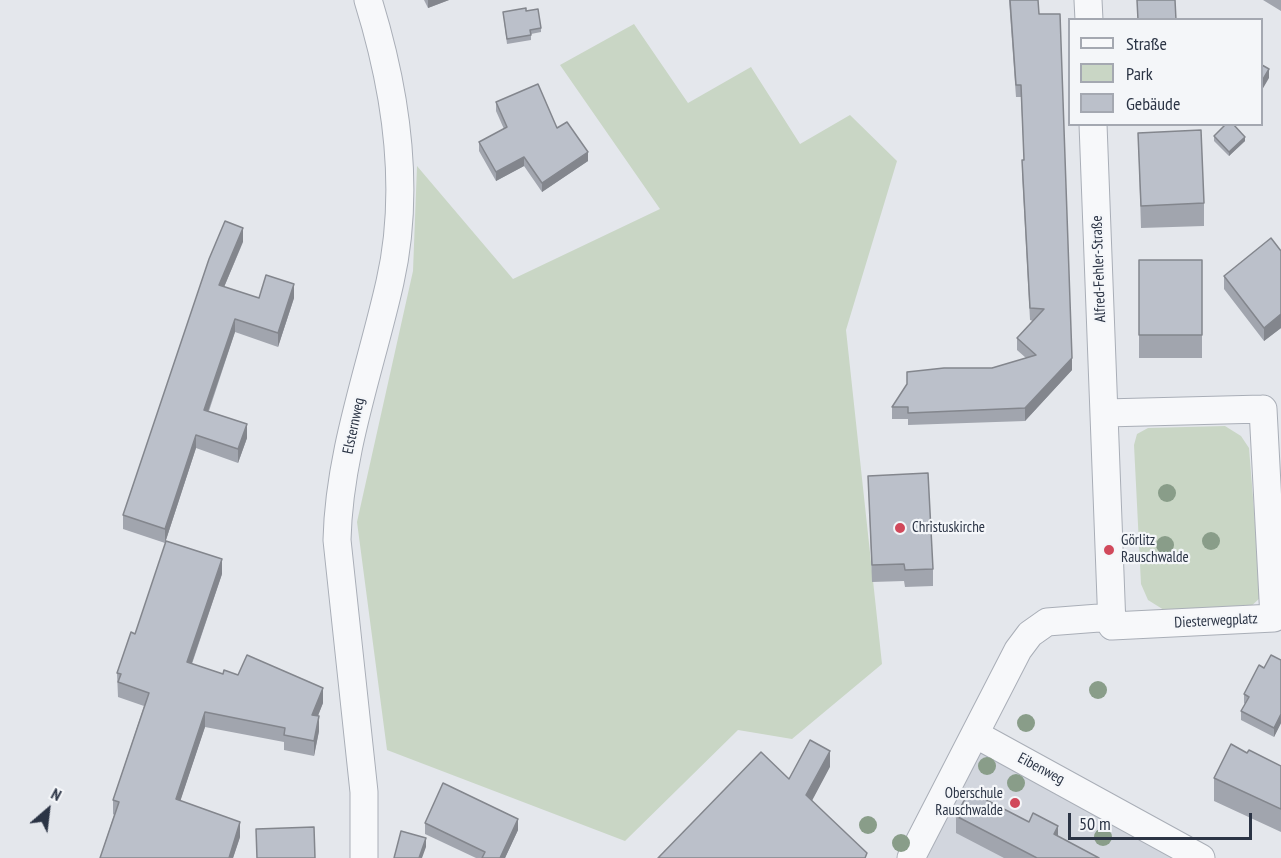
<!DOCTYPE html>
<html>
<head>
<meta charset="utf-8">
<style>
	body { margin:0 }
	#map { position:relative; width:1281px; height:858px; overflow:hidden; background:#e4e7ec; font-family:"PT Sans Narrow",sans-serif }
	canvas { display:block }
	.legend { position:absolute; left:1068px; top:18px; width:195px; height:108px; box-sizing:border-box; background:#f4f6f9; border:2px solid #a4a8b1; margin:0; padding:8px 10px; list-style:none; font-size:18px; color:#2b3445 }
	.legend li { display:flex; align-items:center; gap:12px; height:30px }
	.legend b { width:30px; border:2px solid #a4a8b1 }
	.north { position:absolute; left:18px; top:780px; width:60px; height:60px; -webkit-text-stroke:4px #f4f6f9; paint-order:stroke; rotate:28deg; font-size:16px; font-weight:700; line-height:24px; text-align:center; color:#2b3445 }
	.north::after { content:''; display:block; margin:auto; width:21px; height:27px; background:#2b3445; clip-path:polygon(50% 0,100% 100%,50% 72%,0 100%) }
	.scale { position:absolute; left:1068px; top:813px; width:184px; height:27px; box-sizing:border-box; border:3px solid #2b3445; border-top:0; padding-left:8px; font-size:18px; line-height:21px; white-space:nowrap; color:#2b3445; -webkit-text-stroke:4px #f4f6f9; paint-order:stroke }
</style>
</head>
<body>
<div id="map">
<canvas width="1281" height="858"></canvas>
<ul class="legend">
<li><b style="height:8px;background:#f7f8fa"></b>Straße</li>
<li><b style="height:16px;background:#c9d6c5"></b>Park</li>
<li><b style="height:16px;background:#bbc0ca"></b>Gebäude</li>
</ul>
<div class="north">N</div>
<div class="scale">50 m</div>
</div>
<script>
const ctx = document.querySelector('canvas').getContext('2d');
ctx.lineJoin = 'round';
function fill(path, color) {
  ctx.fillStyle = color;
  ctx.fill(path, 'evenodd');
}
function stroke(path, color, width, dash) {
  ctx.strokeStyle = color;
  ctx.lineWidth = width;
  ctx.lineCap = dash ? 'butt' : 'round';
  ctx.setLineDash(dash || []);
  ctx.stroke(path);
}
function write(font, color, halo, rows, align = 'center') {
  ctx.font = font + ' "PT Sans Narrow",sans-serif';
  ctx.lineWidth = 4.5;
  ctx.setLineDash([]);
  ctx.textBaseline = 'middle';
  ctx.strokeStyle = halo;
  ctx.fillStyle = color;
  for (const [text, x, y, turn = 0] of rows) {
    ctx.save();
    ctx.translate(x, y);
    ctx.rotate((+turn || 0) * Math.PI / 180);
    ctx.textAlign = isNaN(turn) ? turn : align;
    if (halo) ctx.strokeText(text, 0, 0);
    ctx.fillText(text, 0, 0);
    ctx.restore();
  }
}
const built = new Path2D(`
	M980 748 1177 858H922Z`);
const green = new Path2D(`
	M634 24 688 103 751 67 800 144 850 115 897 161 846 330 882 664 792 739 738 730 625 841 387 750 357 522 413 271 417 166 513 279 660 209 560 65Z
	M1225 426 1241 436 1249 448 1261 597 1247 610H1164L1148 600 1141 584 1134 445 1137 434 1148 428Z`);
const minor = new Path2D(`
	M1088 0 1089 20
	M1093 124 1112 626 1274 618
	M1263 409 1274 618
	M1105 413 1263 409
	M975 734 1201 858
	M364 858V792L337 540C339 452 371 367 390 282 411 189 396 90 368 0
	M911 858 1018 650 1030 634 1047 622 1112 617`);
const trees = [
	[1167,493],
	[1211,541],
	[1165,545],
	[1098,690],
	[1026,723],
	[987,766],
	[1016,783],
	[868,825],
	[1103,837],
	[901,843]
];
const wall = new Path2D(`
	M424 0H449L428 8Z
	M1009 0H1038L1072 370 1025 421 908 425V419H892V407L992 368 1026 358 1017 350V338L1033 321 1030 320 1022 172V160H1024L1021 97H1016Z
	M1263 0H1281V11Z
	M503 12 541 28V32L531 34V40L507 44Z
	M496 102 557 128 588 161 542 192 524 166 496 181 479 151V142L504 129 496 111Z
	M1138 133 1204 203V226L1141 228Z
	M1214 136 1245 141 1229 156 1214 141Z
	M243 242 224 287 259 298H294L278 347 235 332 209 411 247 438 238 463 196 448 165 543 123 529V515Z
	M1281 251V328L1264 341 1224 289V276Z
	M1139 260H1202V358H1139Z
	M868 476 933 569V586L905 587 904 581 872 582Z
	M222 574 192 664 223 674 323 703 318 716 319 731 314 756 284 750V742L205 727 180 801 240 837 233 858H100L114 815 113 814V800L144 706 118 697 117 673 135 634Z
	M1281 660V723L1274 737 1241 720V711L1245 704 1244 703V694Z
	M1247 753 1281 766V832L1214 801V778Z
	M956 816 1058 837 1099 858H1004L956 833Z
	M425 823 518 830 505 858H476L425 834Z`);
const shadedWall = new Path2D(`
	M428 0H449L428 8Z
	M1269 69V78L1262 90V81Z
	M1245 137V141L1229 156V152Z
	M588 152V161L542 192V183Z
	M524 157V166L496 181V172Z
	M243 228V242L219 299V285Z
	M294 284V298L278 347V333Z
	M1281 314V328L1264 341V328Z
	M235 319V332L204 423V410Z
	M1072 358V370L1025 421V408Z
	M247 424V438L238 463V449Z
	M196 435V448L165 543V529Z
	M222 559V574L187 677V662Z
	M323 688V703L312 730V715Z
	M205 712V727L176 814V799Z
	M1281 714V723L1274 737V728Z
	M319 716V731L314 756V741Z
	M830 751V767L806 812V795Z
	M518 819V830L505 858H500Z
	M240 822V837L233 858H229Z
	M1058 826V843L1054 834Z
	M426 838V847L422 858H419Z`);
const building = new Path2D(`
	M1010 0H1038L1039 14H1060L1072 358 1025 408 908 413V407H892L907 384V372L944 368H992L1036 355 1017 338 1044 309 1030 308 1022 160H1024L1021 85H1016Z
	M1137 0H1175L1176 20H1138Z
	M526 8V11L538 9 541 28 530 30 531 35 507 39 503 12Z
	M1262 65 1269 69 1262 81Z
	M538 84 557 128 567 122 588 152 542 183 524 157 496 172 479 142 507 127 496 102Z
	M1226 124H1233L1245 137 1229 152 1214 136Z
	M1201 130 1204 203 1141 206 1138 133Z
	M225 221 243 228 219 285 259 298 266 275 294 284 278 333 235 319 204 410 247 424 238 449 196 435 165 529 123 515 209 259Z
	M1271 238 1281 251V314L1264 328 1224 276Z
	M1139 260H1202V335H1139Z
	M928 473 933 569 905 570 904 564 872 565 868 476Z
	M166 541 222 559 187 662 223 674 224 670 238 675 247 655 323 688 312 715 319 716 314 741 284 735 285 728 205 712 176 799 240 822 229 858H100L119 802 113 800 149 693 118 682 121 674 117 673 131 632 135 634Z
	M1271 655 1281 660V714L1274 728 1241 711 1249 697 1244 694 1259 665 1264 668Z
	M810 740 830 751 806 795 867 853 865 858H658L761 752 789 779Z
	M1231 744 1247 753 1249 750 1281 766V809L1214 778Z
	M443 783 518 819 500 858H482L485 852 425 823Z
	M969 791 1029 822 1033 813 1058 826 1054 834 1099 858H1037L956 816Z
	M314 827 315 858H257L256 829Z
	M401 831 426 838 419 858H394Z`);
const markers = [
	[900,528,6,"#d1495b"],
	[1109,550,6,"#d1495b"],
	[1015,803,6,"#d1495b"]
];
const streetNames = [
	["Alfred-Fehler-Straße",1099,269,-92],
	["Elsternweg",354,426,-78],
	["Diesterwegplatz",1216,621,-3],
	["Eibenweg",1041,769,28]
];
const poiNames = [
	["Christuskirche",912,528],
	["Görlitz",1121,541],
	["Rauschwalde",1121,558],
	["Oberschule",1003,794,"right"],
	["Rauschwalde",1003,811,"right"]
];
fill(built, '#d2d6de');
fill(green, '#c9d6c5');
stroke(minor, '#a9aeb7', 29);
stroke(minor, '#f7f8fa', 27);
ctx.fillStyle = '#899d89';
for (const [x, y] of trees) {
  ctx.beginPath();
  ctx.arc(x, y, 9, 0, 2 * Math.PI);
  ctx.fill();
}
fill(wall, '#a1a5ae');
fill(shadedWall, '#83868d');
fill(building, '#bbc0ca');
stroke(building, '#83868d', 1.5);
for (const [x, y, r, color] of markers) {
  const dot = new Path2D();
  dot.arc(x, y, r, 0, 2 * Math.PI);
  ctx.fillStyle = color;
  ctx.fill(dot);
  stroke(dot, '#f4f6f9', 2);
}
write('15px', '#2b3445', '#f4f6f9', streetNames);
write('15px', '#2b3445', '#f4f6f9', poiNames, 'left');
</script>
</body>
</html>
